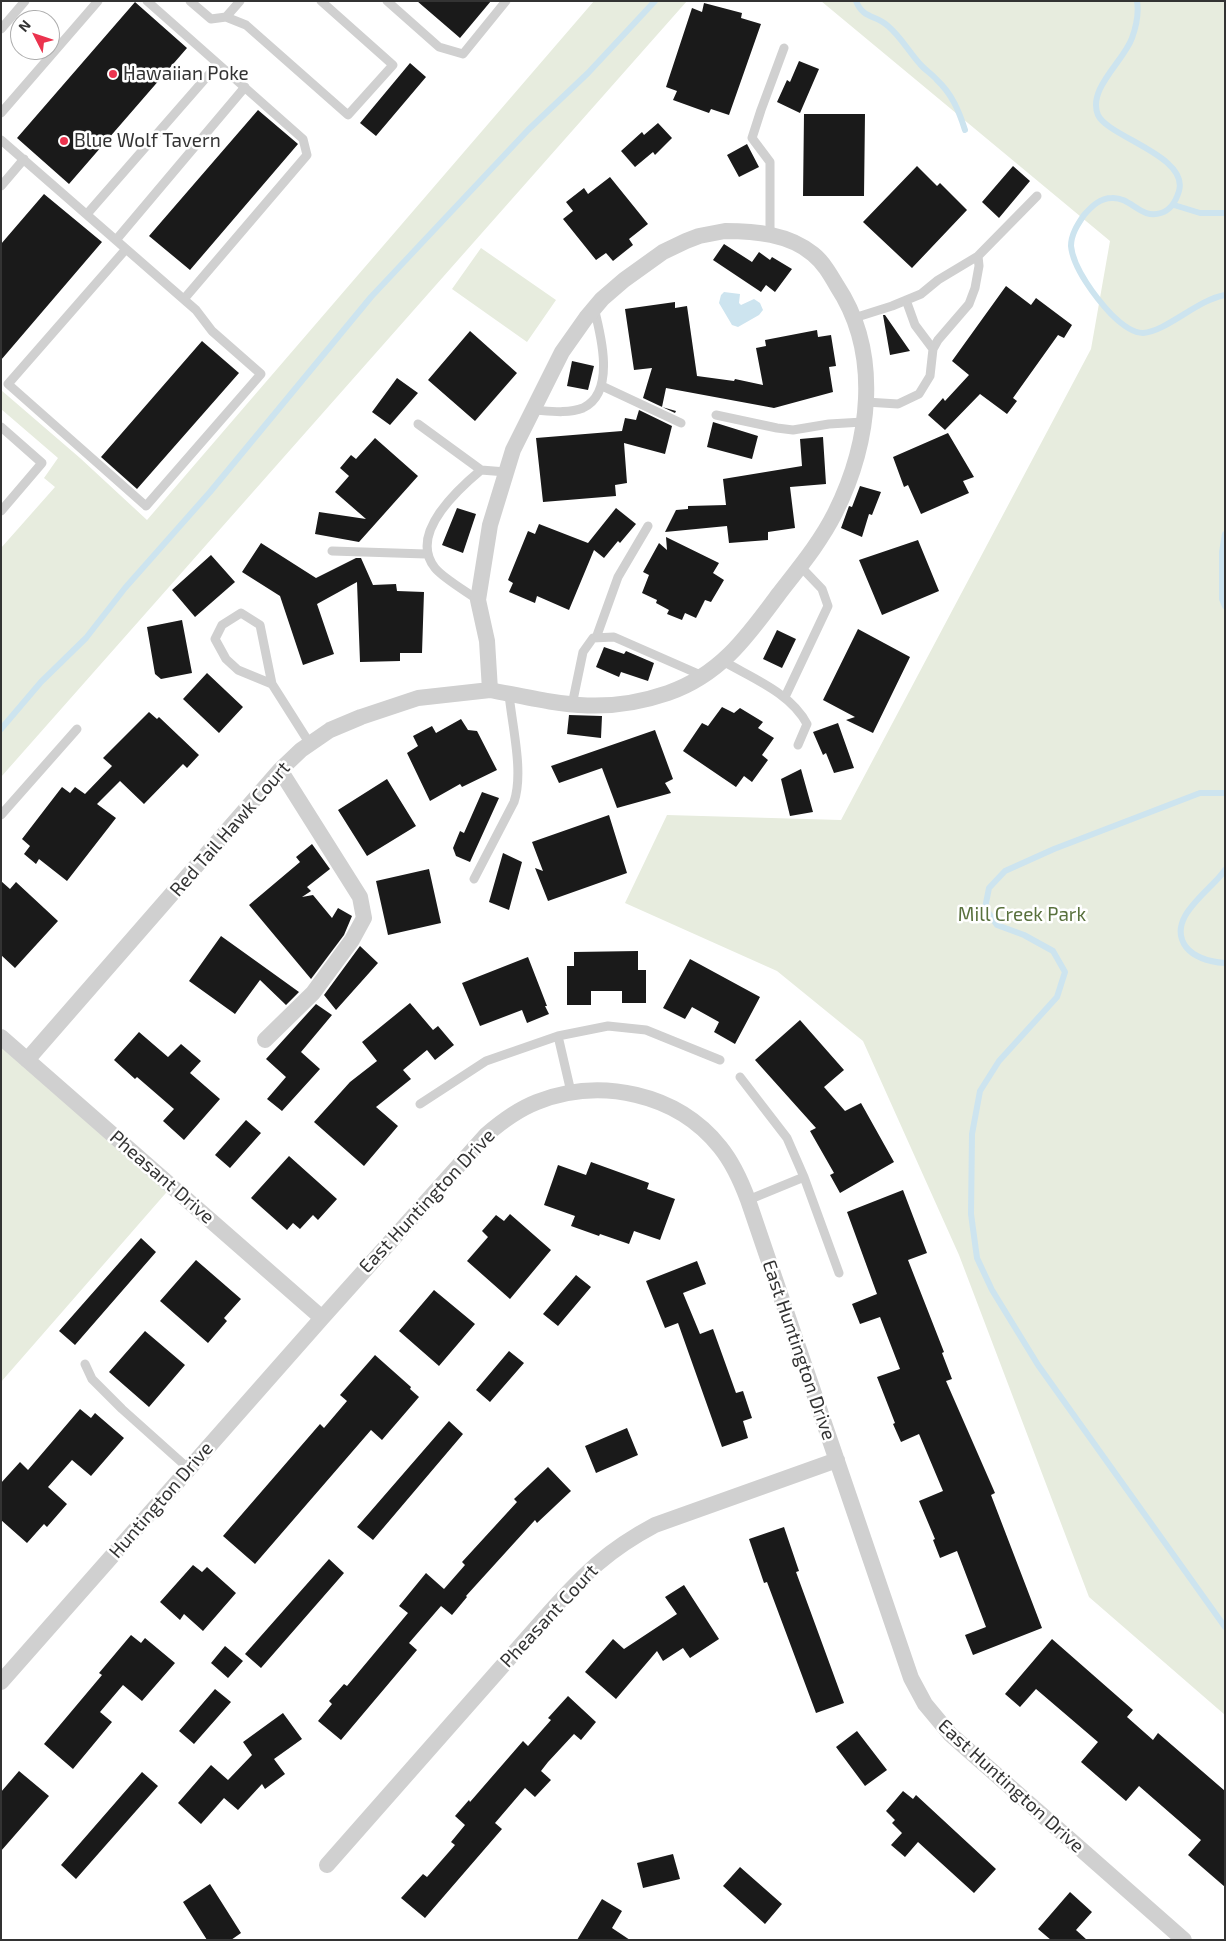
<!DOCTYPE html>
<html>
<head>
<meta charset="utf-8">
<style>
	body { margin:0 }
	#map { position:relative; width:1226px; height:1941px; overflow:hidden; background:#fff; font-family:"Exo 2",sans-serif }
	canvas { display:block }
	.frame { position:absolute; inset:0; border:2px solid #333; pointer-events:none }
	.north { position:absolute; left:10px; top:10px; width:50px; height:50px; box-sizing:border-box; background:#fff; border:1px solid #adadad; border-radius:50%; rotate:311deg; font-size:14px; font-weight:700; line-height:20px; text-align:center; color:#333 }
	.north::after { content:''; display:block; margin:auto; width:18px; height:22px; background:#eb334e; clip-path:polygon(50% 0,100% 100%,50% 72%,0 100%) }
</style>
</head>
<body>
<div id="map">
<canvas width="1226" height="1941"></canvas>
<div class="frame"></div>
<div class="north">N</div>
</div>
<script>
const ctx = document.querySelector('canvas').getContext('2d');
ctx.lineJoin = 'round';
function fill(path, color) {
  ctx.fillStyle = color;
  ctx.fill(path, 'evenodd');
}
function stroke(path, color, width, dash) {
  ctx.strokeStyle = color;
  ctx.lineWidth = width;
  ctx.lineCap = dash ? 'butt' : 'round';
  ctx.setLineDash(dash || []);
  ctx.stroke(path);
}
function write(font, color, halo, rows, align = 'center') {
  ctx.font = font + ' "Exo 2",sans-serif';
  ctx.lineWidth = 5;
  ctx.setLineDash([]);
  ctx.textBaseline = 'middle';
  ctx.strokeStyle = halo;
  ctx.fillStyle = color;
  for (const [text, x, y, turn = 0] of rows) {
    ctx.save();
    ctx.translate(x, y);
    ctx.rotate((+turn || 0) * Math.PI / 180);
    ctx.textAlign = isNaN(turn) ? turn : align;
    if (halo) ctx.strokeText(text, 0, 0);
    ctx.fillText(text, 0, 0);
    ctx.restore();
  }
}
const green = new Path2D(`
	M594 1H687L1 777V548L55 487 44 478 58 458 1 409V390L80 458 147 520Z
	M821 1H1225V1715L1089 1597 959 1255 863 1041 777 971 625 903 667 815 841 820 1091 349 1110 241Z
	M481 248 556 300 527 342 452 289Z
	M1 1037 172 1186 1 1382Z`);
const water = new Path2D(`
	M724 292 740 294 739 303 741 305 754 299 760 303 763 310 759 315 738 327 732 325 719 303 721 295Z`);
const stream = new Path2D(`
	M856 1C863 19 876 15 888 26 901 37 909 52 920 64 925 70 932 74 937 80 952 94 959 111 965 130
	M1137 1C1139 13 1136 27 1132 38 1124 61 1087 89 1098 115 1108 137 1189 156 1179 191 1176 201 1171 210 1161 213 1141 220 1131 197 1112 198 1100 198 1092 206 1084 215 1078 224 1071 234 1071 246 1073 268 1096 298 1111 314 1118 321 1132 333 1143 333 1167 331 1197 300 1225 295
	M1174 205 1200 213H1225
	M1225 534 1222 552V599L1225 606
	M1 729 41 682 86 638 125 588 210 492 371 297 528 130 588 73 655 1
	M1225 793H1200L1054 849 1005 871 989 888 985 908 997 925 1024 935 1053 951 1065 972 1057 997 999 1061 980 1091 972 1134 971 1214 977 1258 992 1290 1038 1365 1225 1627
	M1225 870C1211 891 1165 918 1186 947 1195 958 1211 962 1225 963`);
const building = new Path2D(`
	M417 1H491L460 38Z
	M135 2 187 48 69 184 17 138Z
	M704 3 742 13 741 18 761 24 729 115 711 109 709 113 673 100 677 91 666 87 692 8 702 12Z
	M799 61 819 69 800 113 777 102 787 80 790 82Z
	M410 63 426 77 376 136 360 123Z
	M258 110 298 144 190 270 149 236Z
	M804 114H865L864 196H803Z
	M658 123 672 138 655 155 653 152 635 167 621 151 642 132 644 135Z
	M747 144 759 167 739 177 727 155Z
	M917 166 937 186 940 183 967 210 912 268 863 222Z
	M1013 166 1030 181 999 218 982 202Z
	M610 177 648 224 629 239 633 245 613 261 606 253 596 260 563 219 573 211 566 202 584 188 588 194Z
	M44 194 102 242 1 360V244Z
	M724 244 752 262 759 252 770 260 772 257 792 269 775 292 766 285 761 292 713 260Z
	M1006 286 1031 305 1036 298 1072 325 1064 338 1058 335 1013 398 1017 401 1007 414 980 394 945 430 928 415 943 398 945 401 969 375 952 361Z
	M675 302V308L687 306 697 376 734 381 735 379 763 385 756 348 766 346 765 340 817 330 818 337 831 335 836 366 829 367 833 392 774 408 666 388 662 407 676 411 675 413 643 398 652 368 634 370 625 309Z
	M883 315H885L910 351 890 355Z
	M470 331 517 373 475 421 428 380Z
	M202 341 239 373 137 489 101 457Z
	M572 361 594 366 588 390 567 386Z
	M397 378 418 393 390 425 372 412Z
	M639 410 672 426 665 454 624 443 627 483 615 485 616 496 543 502 536 438 622 431 625 418 636 420Z
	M713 422 758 436 752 459 707 447Z
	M948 433 974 477 963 481 969 493 921 514 908 485 904 487 893 457Z
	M823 437 826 484 790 487 795 528 768 532V540L729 543 727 526 665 532 676 510 688 509V506L726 505 723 479 802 466 800 439Z
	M375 438 418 476 359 542 315 534 319 512 366 519 335 492 349 476 340 468 351 455 356 459Z
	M860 486 881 492 872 515 869 514 862 537 841 528 849 506 852 507Z
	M457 508 476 514 463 553 442 545Z
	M616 508 636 524 620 543 618 541 604 558 594 550 569 610 537 596 535 603 509 592 513 583 508 580 528 531 535 534 539 524 588 543Z
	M666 537 719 563 713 573 724 580 711 602 705 600 696 618 685 613 682 620 667 614 669 610 656 603 657 600 642 593 649 575 643 572 659 543 667 550Z
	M918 540 939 591 882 615 859 560Z
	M261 543 316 578 356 558H361L373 585 396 584 397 591 424 592 422 653H400V661L360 662 357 582 317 604 334 654 303 665 280 596 242 572Z
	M211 555 235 582 195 617 172 590Z
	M182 620 192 673 161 679 155 674 147 627Z
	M858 629 910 657 873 733 846 720 855 717 823 700Z
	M777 630 796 639 782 668 763 659Z
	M604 647 624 654 626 651 654 663 648 681 621 672 619 677 596 667Z
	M207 673 243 707 219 733 183 699Z
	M722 707 734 713 740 708 763 722 758 728 774 738 762 755 768 760 752 782 744 776 736 787 683 751 702 723 708 726Z
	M149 712 157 719 159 717 199 755 187 768 183 764 144 804 120 781 97 804 116 818 67 881 39 859 36 864 24 854 30 846 22 839 62 787 70 793 75 787 85 794 112 766 103 758Z
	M569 715 602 716 601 738 567 734Z
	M461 719 468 730 477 731 497 770 462 787 460 784 430 801 407 753 418 746 413 736 432 726 436 733Z
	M838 723 854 768 834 773 826 753 823 755 813 732Z
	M655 730 673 779 665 783 671 793 617 808 602 768 559 783 551 766Z
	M801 769 813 812 790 816 781 779Z
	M387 779 416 826 367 856 338 810Z
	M482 792 499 798 470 862 456 856 453 848 460 831 464 833Z
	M609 815 627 873 548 901 535 868 543 871 532 842Z
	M312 844 330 869 307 887 311 891 302 897 313 895 332 918 338 908 352 916 344 935 311 979 249 905 300 862 296 857Z
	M503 853 522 862 509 910 489 902Z
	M429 869 441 923 388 935 376 881Z
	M1 881 10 889 16 882 58 921 15 968 1 955Z
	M221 936 267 969 299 992 286 1005 260 980 235 1014 189 981Z
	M360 946 378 963 336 1010 324 995Z
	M638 951V970H646V1003H622V991H591V1005H567V966H574V952Z
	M528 957 547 1006H545L549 1014 527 1023 522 1010 480 1026 462 983Z
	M690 959 760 997 735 1044 714 1032 719 1022 692 1007 685 1019 663 1008Z
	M410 1003 433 1030 438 1026 454 1045 435 1060 427 1050 403 1070 411 1079 376 1107 398 1126 364 1166 314 1122 350 1082 377 1061 362 1042Z
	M316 1004 332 1015 301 1052 320 1069 282 1111 267 1099 286 1077 266 1059Z
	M800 1020 844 1070 824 1087 845 1111 861 1103 894 1162 840 1193 830 1175 834 1173 810 1131 816 1128 755 1060Z
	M139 1032 168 1057 181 1044 201 1061 190 1073 220 1099 184 1140 163 1121 174 1109 137 1077 135 1079 114 1060Z
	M246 1120 261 1133 230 1168 215 1155Z
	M289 1156 337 1199 318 1220 313 1215 300 1229 293 1223 287 1230 251 1198Z
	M591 1162 649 1183 647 1189 675 1199 660 1240 634 1231 629 1244 600 1234 599 1236 571 1226 575 1216 544 1205 558 1165 586 1175Z
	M903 1190 927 1253 908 1260 944 1352 942 1353 952 1379 946 1381 995 1493 991 1495 1042 1628 973 1655 965 1635 986 1627 957 1551 940 1558 933 1540 935 1539 919 1501 943 1491 919 1434 901 1442 893 1424 895 1423 877 1377 900 1369 880 1317 860 1324 852 1304 877 1294 847 1212Z
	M510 1214 551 1250 510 1299 467 1261 488 1237 482 1231 496 1215 504 1221Z
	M141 1238 156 1252 75 1345 59 1331Z
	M196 1260 241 1299 224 1318 227 1321 208 1343 160 1301Z
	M697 1261 706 1284 683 1293 700 1334 713 1329 736 1393 743 1391 752 1418 743 1421 748 1438 722 1447 678 1323 665 1328 646 1281Z
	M576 1275 591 1287 558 1326 543 1314Z
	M434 1290 475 1324 439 1366 399 1331Z
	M145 1331 185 1365 149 1407 109 1372Z
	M509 1351 524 1363 490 1402 476 1390Z
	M375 1355 411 1387 410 1389 419 1397 382 1440 371 1430 255 1564 223 1536 320 1424 324 1428 347 1401 340 1395Z
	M80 1409 91 1418 95 1413 124 1438 91 1476 72 1460 48 1487 67 1504 47 1527 44 1524 27 1543 1 1520V1483L20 1462 28 1470Z
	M449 1421 463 1434 373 1540 357 1527Z
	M627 1428 638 1455 596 1473 585 1446Z
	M548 1467 571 1491 537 1523 535 1520 466 1596 467 1597 452 1615 441 1606 409 1643 417 1650 341 1740 318 1721 332 1704 329 1701 344 1684 347 1686 408 1613 399 1606 426 1573 444 1589 465 1565 462 1562 517 1502 514 1499Z
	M784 1527 799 1571 796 1572 844 1703 816 1713 767 1582 764 1583 749 1539Z
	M329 1559 344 1573 261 1668 245 1654Z
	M193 1565 202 1572 207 1567 236 1593 203 1631 184 1614 180 1620 160 1602Z
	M684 1585 719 1639 690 1658 683 1648 663 1661 657 1651 616 1699 585 1672 613 1639 624 1649 677 1614 665 1597Z
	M131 1635 141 1643 145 1638 175 1663 142 1701 123 1685 100 1712 112 1722 73 1769 44 1744 102 1675 99 1673Z
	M1052 1639 1133 1710 1127 1717 1153 1740 1158 1733 1225 1791V1887L1188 1855 1201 1840 1139 1786 1126 1801 1081 1762 1098 1742 1036 1689 1020 1707 1005 1694Z
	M225 1646 243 1661 228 1678 211 1663Z
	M215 1689 231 1702 194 1744 179 1731Z
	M568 1696 596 1722 581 1740 574 1734 548 1762 541 1771 551 1780 535 1797 525 1788 495 1823 502 1829 425 1918 401 1898 423 1874 427 1877 455 1845 451 1842 465 1825 455 1816 469 1800 470 1802 523 1741 528 1746 551 1720 548 1718Z
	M283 1713 302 1739 274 1759 285 1774 265 1789 262 1784 238 1810 224 1798 201 1824 178 1803 211 1765 228 1780 252 1755 243 1742Z
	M857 1731 887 1770 865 1786 836 1747Z
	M19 1771 49 1796 1 1851V1792Z
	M142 1772 158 1786 76 1879 61 1865Z
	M903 1791 913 1799 916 1795 996 1869 974 1893 918 1842 905 1857 891 1845 902 1833 892 1823 895 1820 886 1811Z
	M673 1854 680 1879 643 1888 637 1863Z
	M740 1867 782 1904 765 1924 723 1886Z
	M210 1884 241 1933 231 1940H207L183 1902Z
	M1070 1892 1092 1912 1076 1930 1087 1940H1051L1038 1929Z
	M602 1899 622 1911 612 1928 630 1940H577Z`);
const service = new Path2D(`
	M147 1 303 139 307 155 184 299
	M190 1 211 19 226 17 246 25 348 115 393 65 321 1
	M387 1 439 47 463 54 506 1
	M226 17 240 1
	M1 29 25 1
	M1 113 98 1
	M1 140 196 310 212 331 261 374 146 506 8 384 126 249
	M1 186 24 159
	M87 214 218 64
	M770 235V162L752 138 761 110 784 48
	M116 240 245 87
	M906 300 915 325 933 349
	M854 318 892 306 921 294 938 280 978 256
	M602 386 681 423
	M866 402 898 404 919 394 930 376 933 349 938 340 969 304 975 288 979 266 978 256 1037 196
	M533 410C549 411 568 414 583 408 616 393 601 335 594 308
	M716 415 777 428 793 430 829 424 863 422
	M418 424 481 470
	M1 427 42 463 1 511
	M332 551 426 554
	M478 600C467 592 443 578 435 568 408 534 457 490 481 470L506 472
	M596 638 618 577 648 526
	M723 661C752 678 791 693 807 724L798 745
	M272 684 238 670 226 659 215 639 222 625 241 613 260 625 272 684 310 744
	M785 697 828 606 822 589 800 566
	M572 705 583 652 593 638 614 637 703 676
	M1 815 77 729
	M474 879 514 802C524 772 512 726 509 694
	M558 1036 571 1092
	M740 1077 787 1138 804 1177 839 1273
	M420 1104 486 1061 558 1036 608 1026 646 1030 720 1060
	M748 1200 804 1177
	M85 1364 92 1379 122 1409 189 1469`);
const minor = new Path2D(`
	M725 231C755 231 789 234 813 254 823 262 830 274 837 286 882 354 870 443 835 513 820 543 798 569 778 595 747 637 720 675 668 693 601 716 557 703 490 690L487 641 478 600 490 525 513 450 562 352 586 318 602 299 624 280 663 252 686 241 699 236Z
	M1 1037 322 1318
	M265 1040 313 993 352 940 364 918 360 897 280 770
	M27 1060 280 770 301 750 330 730 361 717 418 698 490 690
	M1 1682 322 1318 486 1135C501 1122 519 1109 537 1102 600 1077 677 1093 720 1147 733 1163 741 1181 748 1200L911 1678 925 1704 950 1734 1184 1940
	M327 1865 550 1612C585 1573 608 1550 655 1525L837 1460`);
const markers = [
	[113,74,5,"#eb334e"],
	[64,141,5,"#eb334e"]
];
const poiNames = [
	["Hawaiian Poke",123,74],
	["Blue Wolf Tavern",74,141]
];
const streetNames = [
	["Red Tail Hawk Court",230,829,-49],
	["Pheasant Drive",162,1177,41],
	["East Huntington Drive",427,1201,-47],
	["East Huntington Drive",799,1350,71],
	["Huntington Drive",161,1500,-49],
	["Pheasant Court",549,1616,-47],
	["East Huntington Drive",1011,1786,42]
];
const parkNames = [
	["Mill Creek Park",1022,915]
];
fill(green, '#e7ecde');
fill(water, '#cde4ef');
stroke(stream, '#cde4ef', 6);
fill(building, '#1a1a1a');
stroke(service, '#d0d0d0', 9);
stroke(minor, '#d0d0d0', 16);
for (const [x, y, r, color] of markers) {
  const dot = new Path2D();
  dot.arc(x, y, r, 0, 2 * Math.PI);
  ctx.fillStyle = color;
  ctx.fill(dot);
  stroke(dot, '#fff', 2);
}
write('19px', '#333', '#fff', poiNames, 'left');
write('19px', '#333', '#fff', streetNames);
write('19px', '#59713d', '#fff', parkNames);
</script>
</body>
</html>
